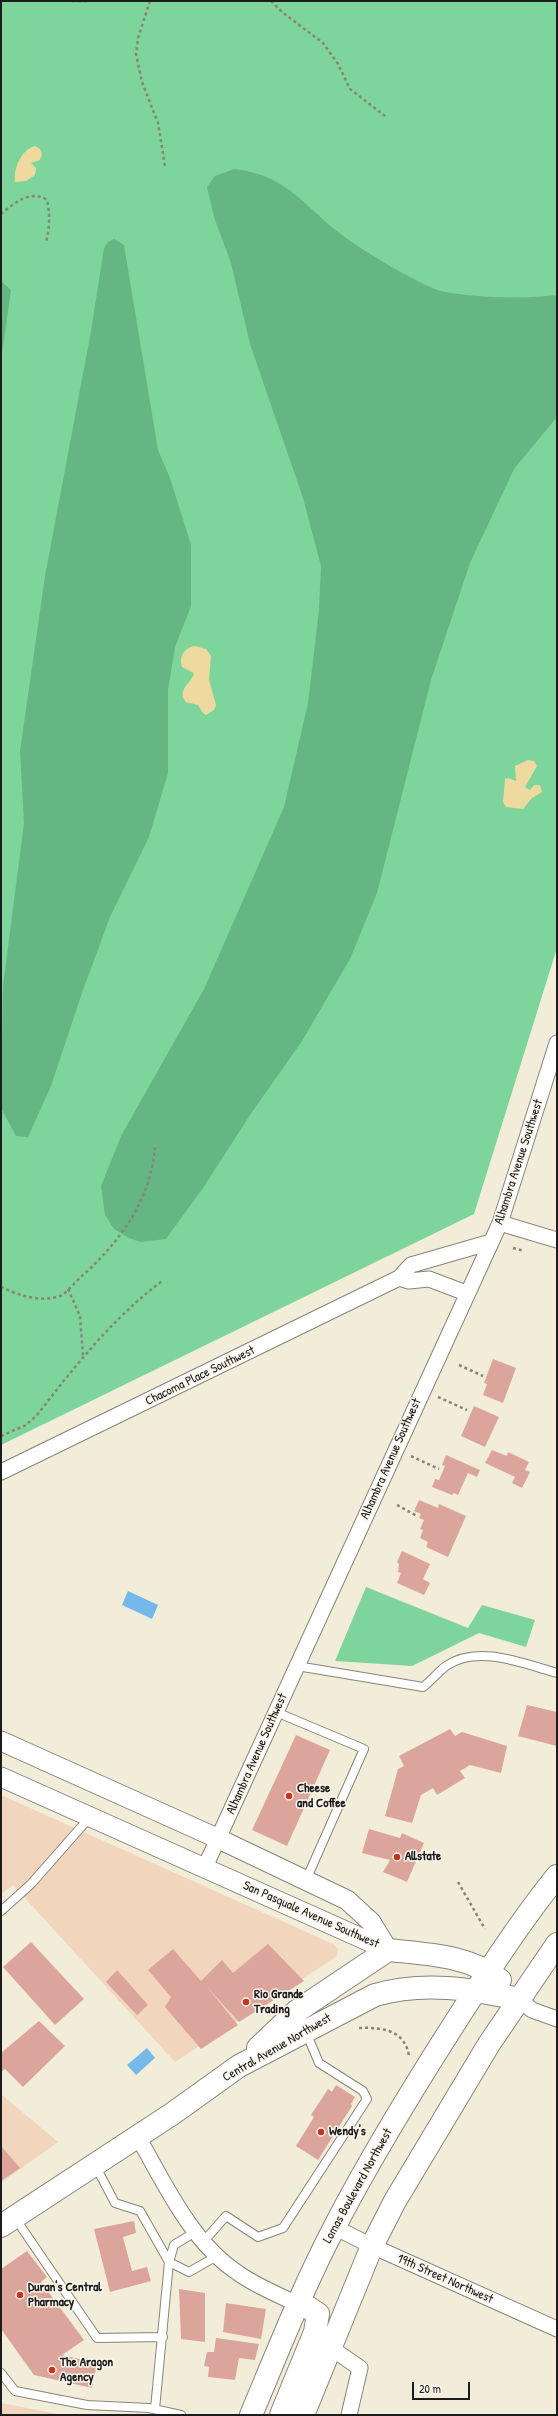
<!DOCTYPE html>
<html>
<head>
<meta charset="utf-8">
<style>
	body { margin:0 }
	#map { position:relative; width:558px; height:2416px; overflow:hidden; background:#f2edd8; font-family:"Patrick Hand",sans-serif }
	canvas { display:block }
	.frame { position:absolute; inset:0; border:2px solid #1c1c1c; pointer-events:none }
	.scale { position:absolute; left:412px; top:2382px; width:58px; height:18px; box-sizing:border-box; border:2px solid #1c1c1c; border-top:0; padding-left:5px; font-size:12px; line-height:14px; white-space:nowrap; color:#1c1c1c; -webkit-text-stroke:3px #fbf7ec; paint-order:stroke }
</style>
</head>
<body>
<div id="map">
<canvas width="558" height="2416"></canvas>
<div class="frame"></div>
<div class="scale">20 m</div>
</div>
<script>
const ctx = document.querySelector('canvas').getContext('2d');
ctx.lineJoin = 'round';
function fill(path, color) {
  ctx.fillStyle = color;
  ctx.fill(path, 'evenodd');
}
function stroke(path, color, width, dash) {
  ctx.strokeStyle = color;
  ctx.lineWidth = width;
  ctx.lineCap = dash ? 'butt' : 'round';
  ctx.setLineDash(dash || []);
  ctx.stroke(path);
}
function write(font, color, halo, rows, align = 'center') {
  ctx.font = font + ' "Patrick Hand",sans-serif';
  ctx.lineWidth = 3;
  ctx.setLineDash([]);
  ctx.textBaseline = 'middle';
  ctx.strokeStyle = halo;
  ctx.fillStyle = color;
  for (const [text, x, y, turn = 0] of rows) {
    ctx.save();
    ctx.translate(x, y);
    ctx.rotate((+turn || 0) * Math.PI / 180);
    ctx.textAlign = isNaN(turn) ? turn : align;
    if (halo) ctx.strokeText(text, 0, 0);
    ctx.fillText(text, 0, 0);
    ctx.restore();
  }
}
const built = new Path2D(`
	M1 1795 333 1944 338 1949 337 1956 175 2062 13 1885 1 1894Z
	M1 2094 58 2142 1 2183Z
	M1 2403 63 2415H1Z`);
const green = new Path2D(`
	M1 1H557V948L474 1214 1 1445Z
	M366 1587 468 1628 482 1605 535 1620 526 1647 479 1633 412 1666 335 1661Z`);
const forest = new Path2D(`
	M234 169C286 175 300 202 338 232 358 248 422 287 445 292 478 298 525 299 557 295V417L514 469 470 563 431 680 377 893 350 959 302 1041 252 1112 203 1188 166 1239 140 1242 129 1238 114 1229 105 1215 101 1186 121 1136 204 989 284 807 308 703 319 610 321 566 303 498 250 344 231 263 214 217 207 187 215 176Z
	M114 239 124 245 158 450 170 478 191 545V606L175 647 168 690V773L149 837 110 917 83 990 51 1086 28 1137 16 1136 1 1108 3 986 24 823 20 751 45 576 91 331 104 248 108 242Z
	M1 281 11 290 1 361Z`);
const sand = new Path2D(`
	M35 146 40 149 42 154 40 160 31 163 36 168 35 175 26 181 15 182C13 170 21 149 35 146Z
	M195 646 206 649 211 656 209 680 216 705 214 710 206 715 203 713 198 705 186 702C176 690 191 684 194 673L182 667C179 657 183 648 195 646Z
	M528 760 534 761 537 766 525 787 530 790 534 785H540L542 792 532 798 523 809 506 807 503 802 505 779 508 778 516 781 515 766Z`);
const water = new Path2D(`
	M128 1591 158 1605 152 1619 122 1605Z
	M147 2048 155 2058 136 2075 127 2065Z`);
const building = new Path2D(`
	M493 1359 516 1368 503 1403 483 1395 487 1384 484 1383Z
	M474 1406 499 1417 485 1447 461 1436Z
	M492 1450 507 1456 508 1452 529 1462 525 1470 530 1472 522 1488 512 1483 515 1477 485 1463Z
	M446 1455 480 1470 477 1477 468 1473 458 1495 454 1493 452 1495 432 1487 435 1479 439 1480 445 1466 442 1465Z
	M419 1500 438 1508 439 1504 466 1516 448 1557 426 1547 428 1542 420 1538 423 1530 420 1529 424 1520 419 1518 421 1514 414 1511Z
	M402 1551 430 1564 423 1579 430 1583 424 1595 397 1583 401 1573 398 1572 399 1564 397 1562Z
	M527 1705 557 1712V1746L518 1736Z
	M450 1729 455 1736 462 1732 507 1746 501 1773 470 1765 460 1771 465 1778 437 1795 433 1788 421 1795 412 1823 385 1816 398 1769 404 1766 399 1756Z
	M296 1735 330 1750 287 1846 252 1830Z
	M369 1829 400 1838 402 1833 424 1843 407 1882 383 1872 390 1860 362 1853Z
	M31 1942 84 1999 55 2025 3 1967Z
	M268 1944 304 1981 239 2022 207 1987 238 2025 201 2049 165 2007 171 1997 148 1970 173 1949 201 1981 222 1960 233 1973Z
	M117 1970 148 2005 137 2015 106 1982Z
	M39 2021 65 2046 23 2087 5 2069 1 2072V2053Z
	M336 2085 355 2097 351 2104 352 2106 318 2160 296 2146 314 2117 311 2115 328 2089 332 2092Z
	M1 2146 20 2168 1 2181Z
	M134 2221 136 2233 123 2237 132 2271 147 2267 151 2281 110 2292 94 2229Z
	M27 2251 47 2277 41 2282 84 2340 62 2355 97 2363 92 2388 34 2375 1 2329V2269Z
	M179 2289 205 2293V2342L181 2339Z
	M226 2303 266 2309 261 2339 223 2332Z
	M216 2338 259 2344 255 2360 239 2358 235 2380 208 2377 209 2367 204 2366 207 2352H214Z`);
const path = new Path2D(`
	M72 1H88
	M150 1 138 38 136 54 142 82 158 123 165 166
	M271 1 282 12 323 43 338 64 350 89 385 116
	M1 214C14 203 31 189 47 200 50 215 50 227 46 242
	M513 1248 524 1251
	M1 1287C18 1295 41 1303 60 1296 68 1292 75 1282 82 1276 120 1242 151 1199 155 1147
	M68 1289 80 1316 83 1356
	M459 1365 483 1376
	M438 1397 467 1410
	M1 1436 26 1425 37 1415C75 1366 112 1319 162 1281
	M411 1456 439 1469
	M397 1505 417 1516
	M458 1882 485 1929
	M359 2028C382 2027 405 2030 409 2056`);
const service = new Path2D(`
	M297 1666 423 1687C431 1681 438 1672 446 1666 478 1644 524 1664 557 1673
	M276 1712 364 1749 306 1880
	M1 1911 31 1884 90 1817
	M95 2165 115 2203 140 2211 169 2262 189 2272 217 2256
	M15 2218 97 2338 163 2337
	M204 2241 226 2216 258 2237 283 2228 367 2099 363 2091 319 2063 306 2032
	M1 2373 15 2391 87 2405 149 2408 181 2415
	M155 2409 169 2262 174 2245 195 2232`);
const minor = new Path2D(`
	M500 1223 557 1240
	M399 1278 409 1281 429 1279 466 1293
	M1 1472 399 1278 411 1265 491 1242
	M205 1867 500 1223 557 1043
	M519 1999 532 2010 557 2019
	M138 2137C165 2184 191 2242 238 2273 256 2286 277 2294 297 2304
	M334 2227 372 2246 557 2329
	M331 2348 360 2368 349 2415`);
const tertiary = new Path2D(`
	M1 1741 219 1839 347 1900 371 1922 388 1950
	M1 1777 388 1950`);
const primary = new Path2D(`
	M258 2048 297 2011 388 1950C426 1954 469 1955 500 1980
	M1 2226 172 2114 239 2066 375 1995C424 1981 471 1989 519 1999
	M251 2415C278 2351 303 2287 335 2226 377 2145 426 2067 476 1990 502 1951 527 1913 557 1876
	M281 2415 315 2332 318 2314 309 2308 297 2304
	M303 2415 372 2246 395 2201 489 2044 557 1944`);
const markers = [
	[289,1796,4,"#c8321e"],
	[397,1857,4,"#c8321e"],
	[246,2002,4,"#c8321e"],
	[321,2132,4,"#c8321e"],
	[20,2295,4,"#c8321e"],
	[52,2370,4,"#c8321e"]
];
const streetNames = [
	["Alhambra Avenue Southwest",519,1162,-72],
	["Chacoma Place Southwest",200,1376,-26],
	["Alhambra Avenue Southwest",391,1459,-66],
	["Alhambra Avenue Southwest",257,1754,-66],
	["San Pasquale Avenue Southwest",311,1915,24],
	["Central Avenue Northwest",277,2048,-30],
	["Lomas Boulevard Northwest",358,2186,-61],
	["19th Street Northwest",445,2279,24]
];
const poiNames = [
	["Cheese",297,1789],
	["and Coffee",297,1804],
	["Allstate",405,1857],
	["Rio Grande",254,1995],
	["Trading",254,2010],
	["Wendy's",329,2132],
	["Duran's Central",28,2288],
	["Pharmacy",28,2303],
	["The Aragon",60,2363],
	["Agency",60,2378]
];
fill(built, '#f1d5bd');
fill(green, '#7dd59b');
fill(forest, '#66b683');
fill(sand, '#eeda9e');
fill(water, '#75b8eb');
fill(building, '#dca59c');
stroke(service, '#87847a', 10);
stroke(minor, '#87847a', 17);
stroke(tertiary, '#87847a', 21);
stroke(primary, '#87847a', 24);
stroke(path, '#87847a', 2.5, [3, 3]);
stroke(service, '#fff', 8);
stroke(minor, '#fff', 15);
stroke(tertiary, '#fff', 19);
stroke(primary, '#fff', 22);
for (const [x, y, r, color] of markers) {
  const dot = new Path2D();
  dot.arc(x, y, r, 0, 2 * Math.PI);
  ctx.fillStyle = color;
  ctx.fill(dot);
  stroke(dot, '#fbf7ec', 1.5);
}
write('13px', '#1c1c1c', '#fbf7ec', streetNames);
write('bold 13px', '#1c1c1c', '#fbf7ec', poiNames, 'left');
</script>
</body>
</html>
